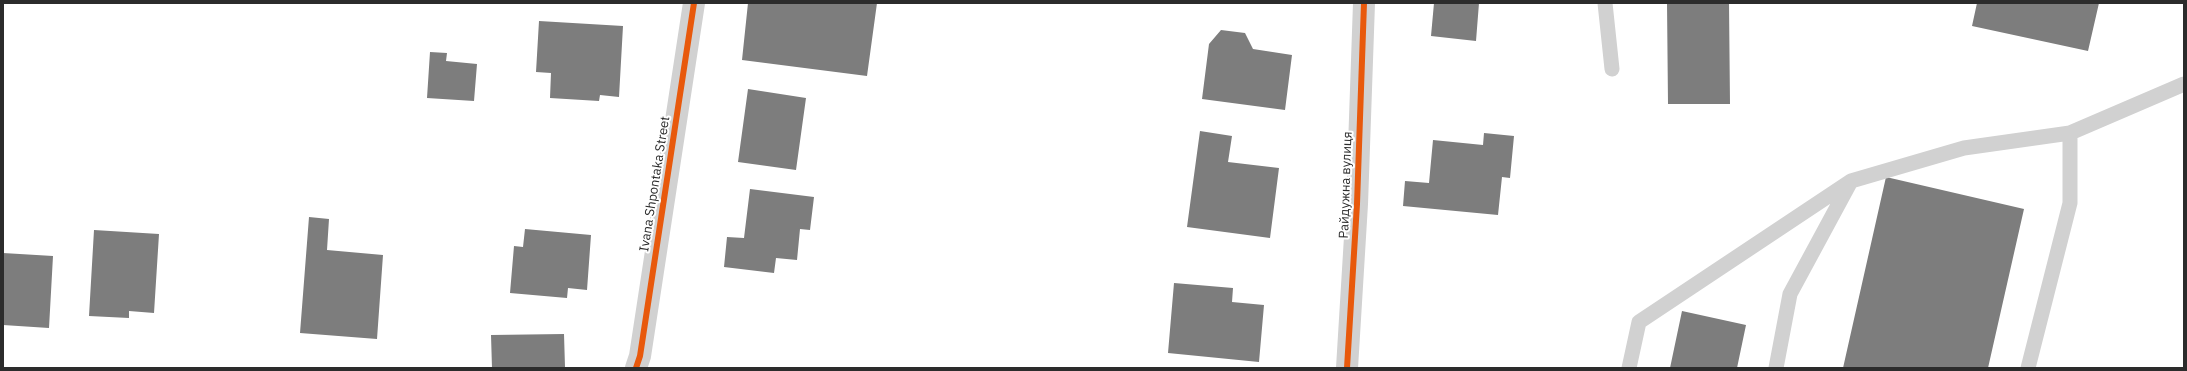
<!DOCTYPE html>
<html>
<head>
<meta charset="utf-8">
<style>
	body { margin:0 }
	#map { position:relative; width:2187px; height:371px; overflow:hidden; background:#fff; font-family:"IBM Plex Sans",sans-serif }
	canvas { display:block }
	.frame { position:absolute; inset:0; border:4px solid #2c2c2c; pointer-events:none }
</style>
</head>
<body>
<div id="map">
<canvas width="2187" height="371"></canvas>
<div class="frame"></div>
</div>
<script>
const ctx = document.querySelector('canvas').getContext('2d');
ctx.lineJoin = 'round';
function fill(path, color) {
  ctx.fillStyle = color;
  ctx.fill(path, 'evenodd');
}
function stroke(path, color, width, dash) {
  ctx.strokeStyle = color;
  ctx.lineWidth = width;
  ctx.lineCap = dash ? 'butt' : 'round';
  ctx.setLineDash(dash || []);
  ctx.stroke(path);
}
function write(font, color, halo, rows, align = 'center') {
  ctx.font = font + ' "IBM Plex Sans",sans-serif';
  ctx.lineWidth = 4;
  ctx.setLineDash([]);
  ctx.textBaseline = 'middle';
  ctx.strokeStyle = halo;
  ctx.fillStyle = color;
  for (const [text, x, y, turn = 0] of rows) {
    ctx.save();
    ctx.translate(x, y);
    ctx.rotate((+turn || 0) * Math.PI / 180);
    ctx.textAlign = isNaN(turn) ? turn : align;
    if (halo) ctx.strokeText(text, 0, 0);
    ctx.fillText(text, 0, 0);
    ctx.restore();
  }
}
const building = new Path2D(`
	M748 3H877L867 76 742 60Z
	M1434 3H1479L1476 41 1431 36Z
	M1667 3H1729L1730 104H1668Z
	M1977 3H2099L2088 51 1972 26Z
	M539 21 623 26 619 97 600 95 599 101 550 98 551 73 536 72Z
	M1221 30 1245 33 1253 49 1292 55 1285 110 1202 99 1209 44Z
	M430 52 447 53 446 61 477 64 474 101 427 98Z
	M748 89 806 98 796 170 738 162Z
	M1200 131 1232 136 1228 162 1279 168 1270 238 1187 227Z
	M1484 133 1514 136 1510 178 1502 177 1498 215 1403 206 1405 181 1429 183 1433 140 1483 145Z
	M1886 177 2024 209 1988 368H1843Z
	M750 189 814 197 810 230 800 229 797 260 776 258 774 273 724 267 727 237 744 238Z
	M309 217 329 219 327 250 383 255 377 339 300 333Z
	M525 229 591 235 587 290 568 288 567 298 510 293 514 246 523 247Z
	M94 230 159 234 154 313 129 311V318L89 316Z
	M3 253 53 256 49 328 3 325Z
	M1174 283 1233 288 1232 302 1264 305 1259 362 1168 353Z
	M1682 311 1746 325 1737 368H1670Z
	M564 334 565 367 492 368 491 335Z`);
const lane = new Path2D(`
	M1605 3 1612 69
	M1629 368 1639 322 1851 181 1964 148 2070 133 2184 84
	M1776 368 1790 294 1850 183
	M2028 368 2070 203V133`);
const street = new Path2D(`
	M636 368 640 356 694 3
	M1347 368 1357 204 1364 3`);
const cycleway = new Path2D(`
	M636 368 640 356 694 3
	M1347 368 1357 204 1364 3`);
const streetNames = [
	["Ivana Shpontaka Street",655,184,-81],
	["Райдужна вулиця",1346,185,-88]
];
fill(building, '#7d7d7d');
stroke(lane, '#d1d1d1', 15);
stroke(street, '#d1d1d1', 22);
stroke(cycleway, '#e8590c', 6);
write('13px', '#2c2c2c', '#fff', streetNames);
</script>
</body>
</html>
